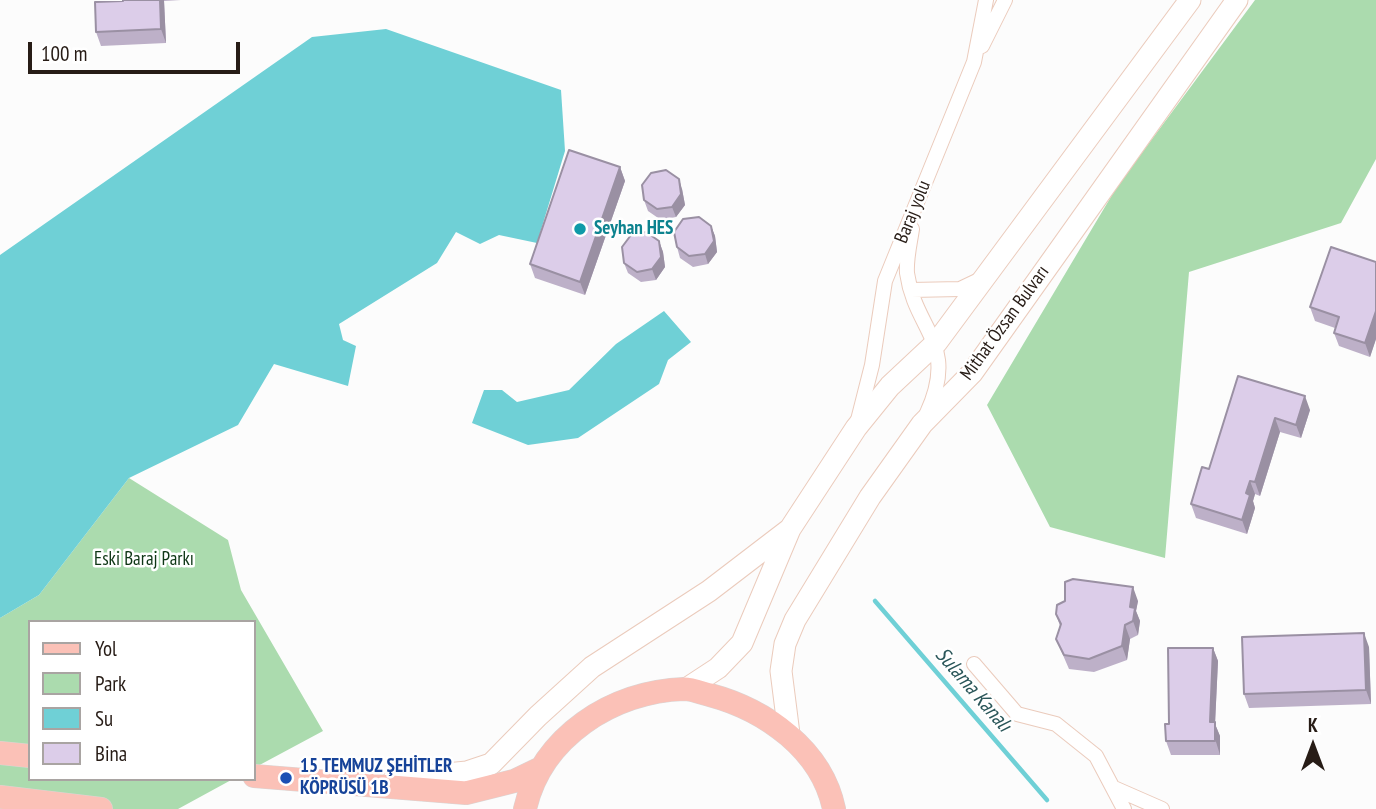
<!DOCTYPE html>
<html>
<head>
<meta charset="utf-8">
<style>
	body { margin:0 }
	#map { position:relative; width:1376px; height:809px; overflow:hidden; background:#fcfcfc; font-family:"PT Sans Narrow",sans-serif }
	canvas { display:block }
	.legend { position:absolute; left:28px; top:620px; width:228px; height:161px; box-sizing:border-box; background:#fff; border:2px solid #a9a4a2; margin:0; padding:9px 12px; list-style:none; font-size:21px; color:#271c16 }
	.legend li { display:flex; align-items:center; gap:14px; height:35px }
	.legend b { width:35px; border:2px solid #a9a4a2 }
	.north { position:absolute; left:1278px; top:711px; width:70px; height:70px; -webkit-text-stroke:5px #fff; paint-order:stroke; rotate:0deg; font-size:19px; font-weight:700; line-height:28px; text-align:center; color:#271c16 }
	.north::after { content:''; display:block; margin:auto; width:24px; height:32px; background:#271c16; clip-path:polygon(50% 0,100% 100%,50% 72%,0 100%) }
	.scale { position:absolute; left:28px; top:42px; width:212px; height:32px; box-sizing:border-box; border:4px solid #271c16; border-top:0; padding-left:9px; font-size:21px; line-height:24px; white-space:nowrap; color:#271c16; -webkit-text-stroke:5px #fff; paint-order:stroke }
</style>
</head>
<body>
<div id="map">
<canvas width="1376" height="809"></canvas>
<ul class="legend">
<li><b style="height:9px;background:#fbc1b7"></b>Yol</li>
<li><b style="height:19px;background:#abdbae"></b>Park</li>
<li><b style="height:19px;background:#6fd0d6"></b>Su</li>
<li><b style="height:19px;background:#dccde9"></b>Bina</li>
</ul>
<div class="north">K</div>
<div class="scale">100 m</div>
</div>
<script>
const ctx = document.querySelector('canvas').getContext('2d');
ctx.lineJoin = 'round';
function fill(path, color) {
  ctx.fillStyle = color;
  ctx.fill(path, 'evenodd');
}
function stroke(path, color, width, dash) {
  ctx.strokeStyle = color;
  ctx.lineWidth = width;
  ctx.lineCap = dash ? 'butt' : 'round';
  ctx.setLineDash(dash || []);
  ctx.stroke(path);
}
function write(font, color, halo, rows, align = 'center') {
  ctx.font = font + ' "PT Sans Narrow",sans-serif';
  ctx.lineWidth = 5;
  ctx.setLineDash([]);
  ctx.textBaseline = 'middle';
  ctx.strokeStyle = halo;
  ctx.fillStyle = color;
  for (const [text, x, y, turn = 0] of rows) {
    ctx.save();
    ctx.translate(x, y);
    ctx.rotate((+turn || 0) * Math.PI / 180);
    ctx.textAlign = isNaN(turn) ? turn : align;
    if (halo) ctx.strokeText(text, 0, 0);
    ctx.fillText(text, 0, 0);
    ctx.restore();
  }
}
const green = new Path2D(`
	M1255 0H1376V159L1341 223 1189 272 1165 558 1050 527 987 405 1118 185Z
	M129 478 228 540 241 590 323 731 254 768V622H30V779H233L178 809H0V618L39 595Z`);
const water = new Path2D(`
	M386 29 561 90 565 151 537 243 499 235 480 244 456 232 437 263 339 324 343 340 356 346 348 386 274 364 238 425 129 478 39 595 0 618V255L312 37Z
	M664 311 691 342 668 360 659 384 578 438 528 445 472 423 484 390H502L517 402 569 390 616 344Z`);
const stream = new Path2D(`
	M875 601 1047 800`);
const minor = new Path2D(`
	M982 46 1005 0
	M912 229C910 243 906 259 907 273 915 331 959 343 927 413
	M911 290 960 289 981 279
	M858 420 872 365 885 281 974 62 986 0
	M974 664 1017 714 1056 724 1096 756 1124 809
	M1114 788 1162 809`);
const secondary = new Path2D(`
	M686 689 718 668 742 643 790 529 856 428 890 386 937 342 1190 0
	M789 734 781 671 785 644 795 620 870 497 922 424 972 373 1237 0
	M394 779 467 772 491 764 538 716 592 667 709 591 790 529`);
const primary = new Path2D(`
	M0 753 30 756
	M254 776 466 793 514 781 541 768
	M0 797 101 809
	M525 809C541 737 613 691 684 689 692 689 702 693 710 695 766 710 822 750 834 809`);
const wall = new Path2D(`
	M123 0H181L164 1 166 43 101 46 96 32Z
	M620 167 625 181 585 295 535 278 530 264Z
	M682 189 685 205 676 217 661 220 648 211 644 200Z
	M711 226 715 236 717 252 708 264 693 267 680 258 677 247Z
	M659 241 663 252 665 267 656 280 641 282 628 273 624 263Z
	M1376 262V339L1370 357 1339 346 1334 333 1335 328 1315 321 1310 307Z
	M1238 376 1310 410 1301 438 1280 432 1260 496 1255 494 1253 501 1255 508 1247 534 1196 518 1191 504 1209 469Z
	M1138 601 1136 611 1140 621 1138 635 1130 639 1127 660 1094 672 1069 669 1056 639 1060 626 1056 614Z
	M1369 647 1371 704 1249 708 1244 694Z
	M1213 648 1218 661 1215 724 1220 736V755H1171L1166 741 1169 724Z`);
const shadedWall = new Path2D(`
	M160 0H164L166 43 161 29Z
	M620 167 625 181 585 295 580 282Z
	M679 179 682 189 685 205 676 217 672 207Z
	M711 226 715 236 717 252 708 264 705 254Z
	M659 241 663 252 665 267 656 280 652 269Z
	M1376 311V339L1370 357 1365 343Z
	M1305 396 1310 410 1301 438 1296 425Z
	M1275 418 1280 432 1260 496 1255 482Z
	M1250 481 1255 494 1253 501 1255 508 1247 534 1242 520 1246 493Z
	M1133 587 1138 601 1136 611 1140 621 1138 635 1133 621 1130 607Z
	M1125 625 1130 639 1127 660 1122 646Z
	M1364 633 1369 647 1371 704 1366 690Z
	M1213 648 1218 661 1215 724 1220 736V755L1210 722Z`);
const building = new Path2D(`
	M123 0H160L161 29 96 32 95 2 123 1Z
	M569 150 620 167 580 282 530 264Z
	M666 170 679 179 681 194 672 207 657 209 644 200 642 185 651 173Z
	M699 217 711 226 714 241 705 254 689 256 677 247 674 232 683 219Z
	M646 232 659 241 661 257 652 269 637 272 624 263 622 247 631 235Z
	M1331 247 1376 262V311L1365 343 1334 333 1339 317 1310 307Z
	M1238 376 1305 396 1296 425 1275 418 1255 482 1250 481 1246 493 1250 495 1242 520 1191 504 1202 467 1209 469Z
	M1073 579 1133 587 1130 607 1135 608 1133 621 1125 625 1122 646 1089 659 1064 655 1056 639 1061 624 1056 614 1057 605 1065 601V582Z
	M1364 633 1366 690 1244 694 1242 637Z
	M1168 648H1213L1210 722H1215V741H1166L1165 724H1169Z`);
const markers = [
	[580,229,7,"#0f9aa8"],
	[286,778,7,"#1a4fb4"]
];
const streetNames = [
	["Baraj yolu",913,212,-68],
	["Mithat Özsan Bulvarı",1005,323,-54]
];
const cultureNames = [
	["Seyhan HES",594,229]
];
const parkNames = [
	["Eski Baraj Parkı",144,560]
];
const transitNames = [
	["15 TEMMUZ ŞEHİTLER",300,767],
	["KÖPRÜSÜ 1B",300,789]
];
const waterNames = [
	["Sulama Kanalı",973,690,49]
];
fill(green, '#abdbae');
fill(water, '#6fd0d6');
stroke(stream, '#6fd0d6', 4.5);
stroke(minor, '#ebcbbc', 16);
stroke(secondary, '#ebcbbc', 23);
stroke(primary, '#d8d6d5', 24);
stroke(minor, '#fff', 14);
stroke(secondary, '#fff', 21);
stroke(primary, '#fbc1b7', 23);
fill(wall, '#bdb0c8');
fill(shadedWall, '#9a90a3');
fill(building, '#dccde9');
stroke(building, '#9a90a3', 2);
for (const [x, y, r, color] of markers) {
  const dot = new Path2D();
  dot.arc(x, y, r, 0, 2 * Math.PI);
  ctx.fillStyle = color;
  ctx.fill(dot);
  stroke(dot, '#fff', 2.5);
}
write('19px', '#271c16', '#fff', streetNames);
write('bold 19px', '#0d838f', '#fff', cultureNames, 'left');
write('19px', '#0e3615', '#fff', parkNames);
write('bold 19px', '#164399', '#fff', transitNames, 'left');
write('italic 21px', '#2a5659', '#fff', waterNames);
</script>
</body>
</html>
